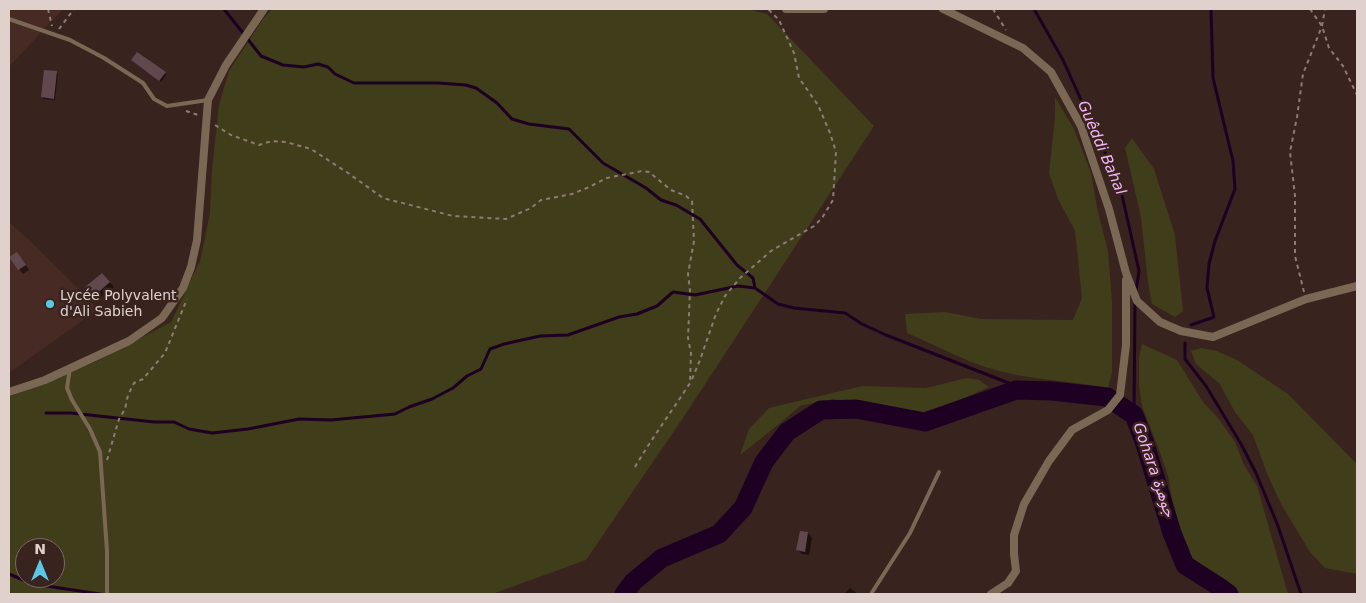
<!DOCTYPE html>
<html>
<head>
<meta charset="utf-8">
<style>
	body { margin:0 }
	#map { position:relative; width:1366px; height:603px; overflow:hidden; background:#39231e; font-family:"DejaVu Sans",sans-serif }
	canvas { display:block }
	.frame { position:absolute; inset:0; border:10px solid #e0d1cd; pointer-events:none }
	.north { position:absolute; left:15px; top:538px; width:50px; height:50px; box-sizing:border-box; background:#39231e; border:1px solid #7c6964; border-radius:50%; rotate:0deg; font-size:14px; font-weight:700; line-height:20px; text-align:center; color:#e0d1cd }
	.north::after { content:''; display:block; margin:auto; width:18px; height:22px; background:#5bc8e7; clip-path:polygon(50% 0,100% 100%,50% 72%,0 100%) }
</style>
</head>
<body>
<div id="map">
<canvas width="1366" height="603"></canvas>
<div class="frame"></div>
<div class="north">N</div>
</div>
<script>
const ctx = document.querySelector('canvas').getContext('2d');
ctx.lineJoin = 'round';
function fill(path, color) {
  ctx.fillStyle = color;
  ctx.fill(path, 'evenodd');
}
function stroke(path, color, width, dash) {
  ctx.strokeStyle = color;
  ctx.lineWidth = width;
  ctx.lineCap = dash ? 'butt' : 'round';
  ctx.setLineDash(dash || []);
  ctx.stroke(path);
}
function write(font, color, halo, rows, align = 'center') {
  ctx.font = font + ' "DejaVu Sans",Vazirmatn,sans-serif';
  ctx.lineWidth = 5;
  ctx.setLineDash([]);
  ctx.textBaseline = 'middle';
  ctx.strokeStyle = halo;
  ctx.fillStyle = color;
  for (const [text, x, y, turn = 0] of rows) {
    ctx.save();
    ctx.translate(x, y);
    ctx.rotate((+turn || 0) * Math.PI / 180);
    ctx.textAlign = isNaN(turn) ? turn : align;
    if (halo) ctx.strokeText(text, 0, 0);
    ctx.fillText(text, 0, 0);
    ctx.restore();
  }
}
const built = new Path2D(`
	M9 9H63L9 67Z
	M9 222 28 239 87 297 97 310 9 373Z`);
const green = new Path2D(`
	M272 9H747L767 14 874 126 683 418 586 560 492 594H9V397L97 361 171 322 200 261 210 213 212 170 219 105 229 71 263 19ZM25 548H55V578H25Z
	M1055 97 1074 129 1091 173 1097 208 1108 251 1112 302V373L1108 388C1067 380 1025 380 985 367 959 358 933 344 907 333L905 314 945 312 981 319 1073 320 1082 298 1075 231 1058 199 1049 173 1055 117Z
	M1132 138 1154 169 1175 235 1183 311 1175 317 1152 304 1148 282 1141 217 1125 148Z
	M1142 344 1177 360 1203 402 1218 418 1235 442 1244 465 1257 486 1288 594H1241L1191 557 1177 525 1168 476 1161 455 1142 406 1139 385V358Z
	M1201 348 1217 351 1237 360 1288 394 1357 464V574L1325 568 1310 552 1281 504 1268 476 1253 435 1235 412 1219 383 1196 364 1191 351Z
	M967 378 979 380 989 387 924 416 833 399 800 406 778 425 740 455 749 429 769 408 862 386 926 388Z`);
const shadow = new Path2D(`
	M134 62 165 73 166 75 161 82Z
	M56 72 58 74 55 100 44 99 42 97Z
	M17 253 29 270 23 274 10 257Z
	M102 274 114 287 98 300 86 287Z
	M801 532 808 533 812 538 809 555 802 554 797 549Z
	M850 588 858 594H844Z`);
const stream = new Path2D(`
	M224 9 261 56 283 65 304 67 318 64 328 67 335 74 354 83H438L466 85 476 88 497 103 512 119 529 124 569 129 603 163 646 188 661 200 676 205 700 219 737 265 753 278 755 288
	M1034 9 1063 60 1120 186 1139 271 1136 291
	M1191 325 1214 317 1207 288 1209 264 1215 241 1235 189 1233 161 1213 78 1211 9
	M1185 343V359L1206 386 1241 444 1256 473 1278 526 1301 594
	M46 413H71L154 422H174L189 429 212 433 248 429 299 419 331 420 395 414 409 407 432 399 453 388 467 376 481 369 490 349 504 344 540 336 568 335 619 317 637 314 657 306 673 292 695 295 738 286 755 288 778 304 794 308 845 313 862 324 886 335 1029 391
	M1134 415 1135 302
	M9 574 33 584 100 594`);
const river = new Path2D(`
	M624 594 633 582 662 558 719 534 743 508 764 462 787 432 821 410 856 409 925 422 1016 390 1052 391 1107 397 1134 415 1144 441 1172 533 1185 565 1221 588 1229 594`);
const building = new Path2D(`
	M137 52 166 72 159 81 131 60Z
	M44 70 57 71 54 99 41 97Z
	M17 252 26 265 18 270 9 257Z
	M102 273 110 282 93 297 85 287Z
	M800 531 808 532 805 552 796 550Z`);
const path = new Path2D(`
	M48 9 52 26
	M993 9 1006 30
	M1310 9 1322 26 1329 48 1343 66 1357 95
	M59 29 74 9
	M186 111 198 115
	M215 125 231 135 259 145 272 141 286 142 311 149 348 173 383 198 453 216 506 219 531 208 541 200 572 194 587 188 607 178 642 171 649 172 671 190 686 196 692 201 694 241 688 274 690 290 688 338 691 353 690 382
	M1304 292 1295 256V196L1290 152 1297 117 1303 74 1322 26 1325 9
	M692 379 700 360 716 314 725 296 740 278 771 251 814 226 822 218 833 200 836 152 830 133 818 105 799 78 794 53 779 20 768 9
	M107 460 119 419 125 409 128 395 134 383 143 379 165 353 187 299
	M635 467C652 438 672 411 690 383`);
const service = new Path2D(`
	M9 19 70 40 104 58 143 83 154 99 167 106 208 100
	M70 368 67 388 72 400 90 429 100 452 107 551V594
	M871 594 910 533 939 472`);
const minor = new Path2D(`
	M786 9H824
	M943 9 1023 48 1051 72 1081 126 1109 209 1126 273 1137 301 1160 322 1181 331 1213 337 1306 299 1357 286
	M9 392 45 380 129 341 162 318 183 288 191 267 197 240 208 100 226 65 264 9
	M991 594 1008 583 1016 571 1014 554V535L1024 504 1049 461 1072 430 1108 410 1120 395 1126 345V280`);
const markers = [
	[50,304,5,"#5bc8e7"]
];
const poiNames = [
	["Lycée Polyvalent",60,296],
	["d'Ali Sabieh",60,312]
];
const waterNames = [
	["Guêddi Bahal",1101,148,67],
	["Gohara جوهرة",1153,470,71]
];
fill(built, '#472a23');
fill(green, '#403d1b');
fill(shadow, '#0007');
stroke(stream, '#1e0022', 3);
stroke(river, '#1e0022', 19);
fill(building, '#61484f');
stroke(path, '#8d7b76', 2, [4, 4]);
stroke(service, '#7a6855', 4);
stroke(minor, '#7a6855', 8);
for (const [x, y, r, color] of markers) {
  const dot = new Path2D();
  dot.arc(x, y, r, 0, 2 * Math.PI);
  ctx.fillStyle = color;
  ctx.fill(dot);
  stroke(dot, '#39231e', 2);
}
write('14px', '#e0d1cd', '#39231e', poiNames, 'left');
write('italic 15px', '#f5b7f8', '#39231e', waterNames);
</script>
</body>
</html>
